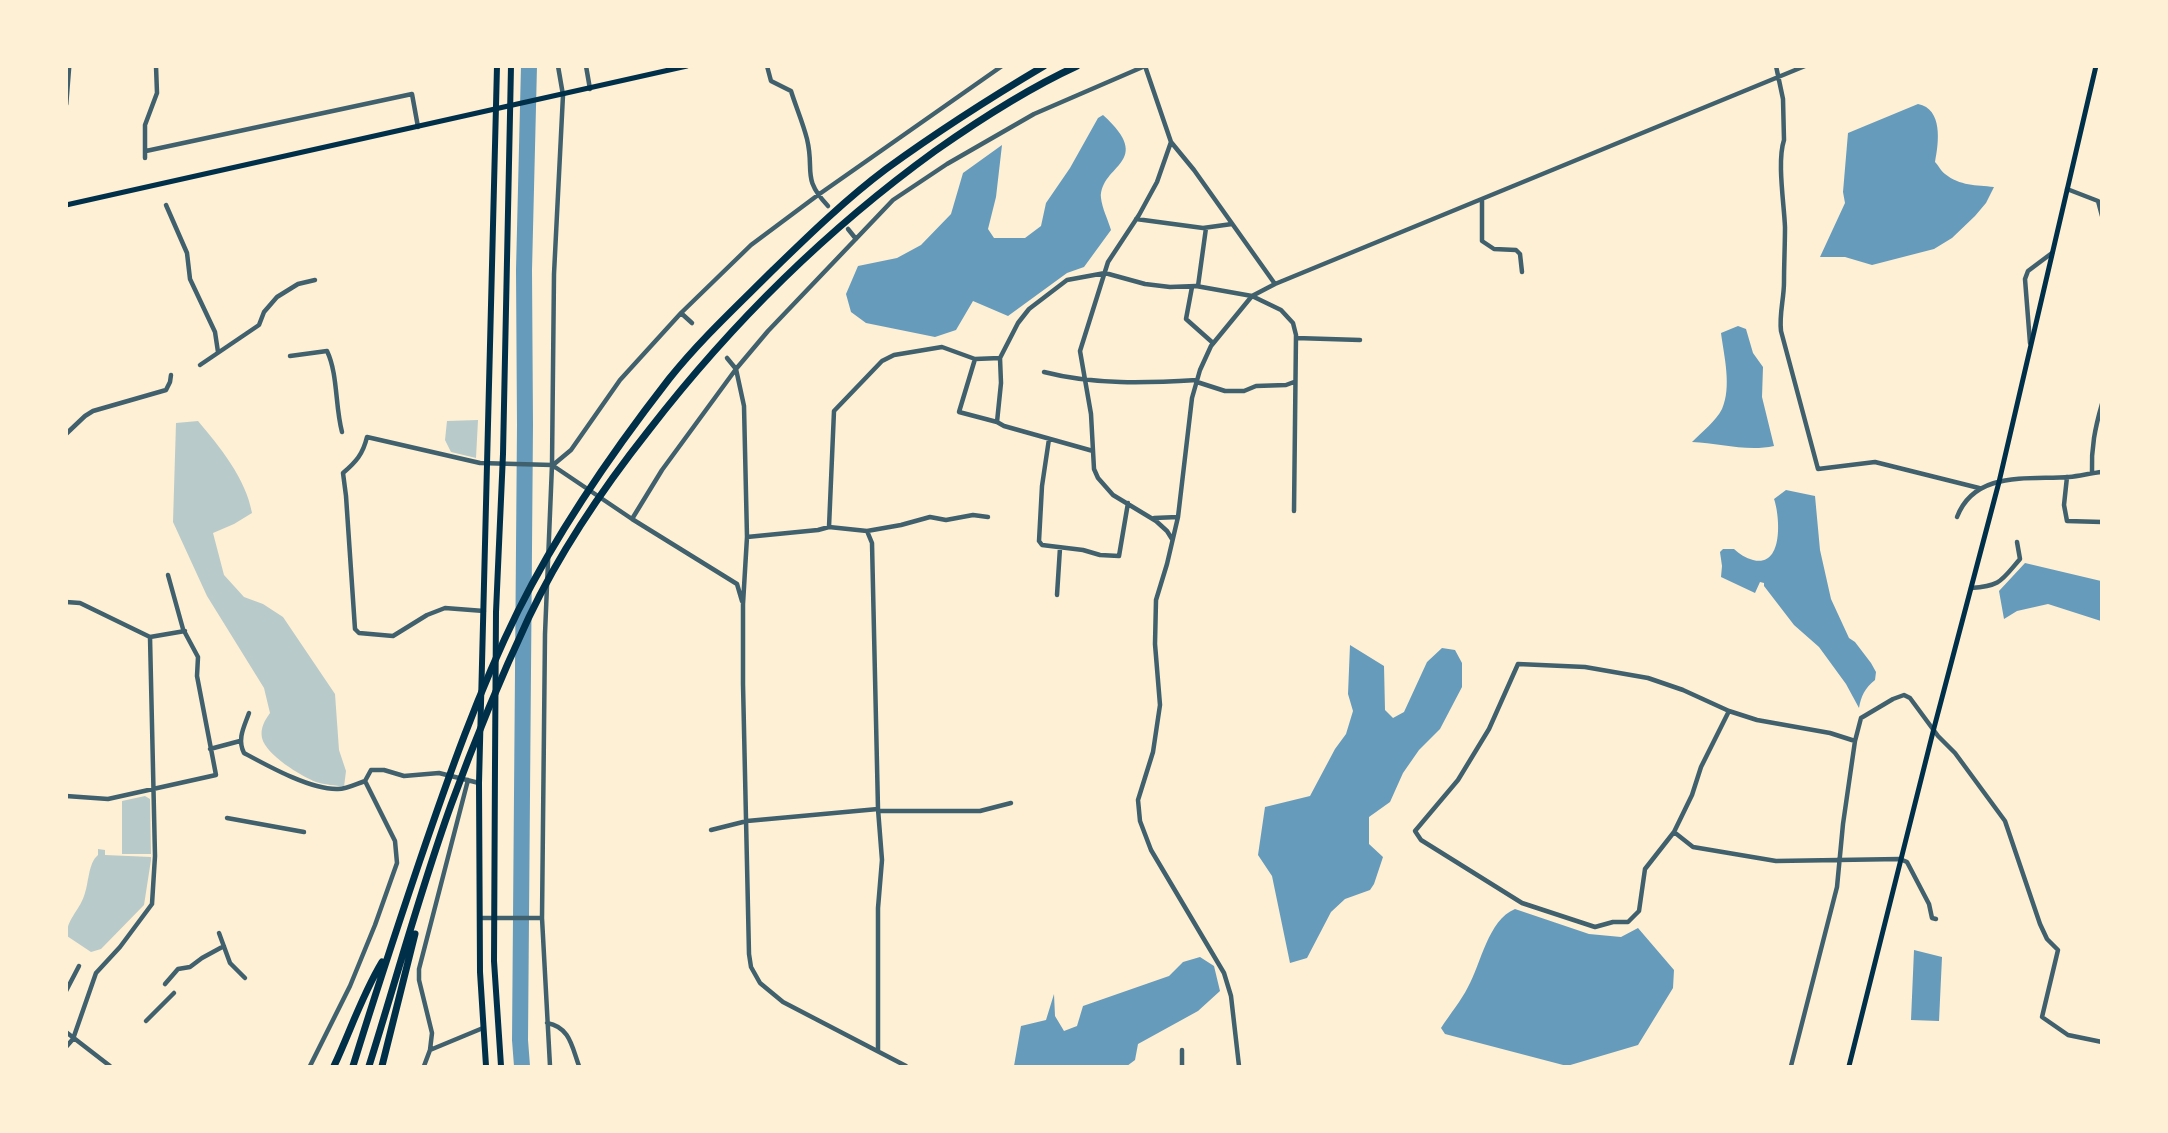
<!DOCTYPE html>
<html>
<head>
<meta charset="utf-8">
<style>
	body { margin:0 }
	#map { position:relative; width:2168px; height:1133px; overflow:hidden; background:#fdf0d5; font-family:Ubuntu,sans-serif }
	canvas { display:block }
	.frame { position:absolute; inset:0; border:68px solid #fdf0d5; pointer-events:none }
</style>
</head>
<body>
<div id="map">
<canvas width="2168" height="1133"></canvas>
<div class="frame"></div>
</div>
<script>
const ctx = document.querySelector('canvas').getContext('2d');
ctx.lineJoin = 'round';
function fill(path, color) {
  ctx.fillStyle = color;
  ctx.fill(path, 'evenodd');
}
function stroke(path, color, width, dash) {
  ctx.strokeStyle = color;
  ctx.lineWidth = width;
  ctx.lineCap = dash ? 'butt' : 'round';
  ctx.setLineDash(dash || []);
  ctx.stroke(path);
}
const green = new Path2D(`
	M478 420 476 458 451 452 445 440 447 421Z
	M198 421C220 447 246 479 252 513L234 524 213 533 224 575 244 597 263 604 283 617 335 694 339 750 346 771 344 787C335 785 325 785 316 782 301 776 266 755 262 738 260 728 265 720 270 713L264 688 207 596 173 522 176 423Z
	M145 796 150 799 151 854H122V801Z
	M98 849 105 850V855L151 857V860L144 905 101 949 91 952 67 936C66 920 79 911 84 896 89 884 88 863 98 855Z`);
const water = new Path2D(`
	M1918 104C1943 109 1939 142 1935 162 1939 166 1940 170 1945 174 1960 186 1976 185 1994 187L1986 203 1975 216 1952 238 1934 249 1872 265 1845 257H1820L1845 203 1843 192 1848 133Z
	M1103 115C1156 163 1100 164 1101 198 1102 208 1108 220 1111 230L1084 267 1067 273 1008 316 973 301 956 330 935 337 866 323 851 312 846 294 858 266 897 258 921 245 951 214 963 173 1002 145 996 197 988 229 994 238H1025L1041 226 1046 203 1070 168 1098 118Z
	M1738 326 1746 329 1753 353 1763 367 1762 397 1774 446C1747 452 1719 443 1692 442 1702 432 1716 421 1722 409 1732 387 1724 356 1721 333Z
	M1786 490 1815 496 1820 550 1831 599 1849 638 1855 642 1871 663 1876 672 1875 680C1865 688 1861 696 1859 708L1846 684 1819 647 1794 625 1764 586V583L1760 582 1755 593 1721 577 1722 566 1720 552 1723 549H1734C1739 554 1746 558 1753 560 1784 568 1780 516 1774 499Z
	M2025 563 2101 581V621L2048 604 2017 611 2004 619 1999 591Z
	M1350 645 1384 666 1385 710 1393 718 1404 712 1427 662 1442 648 1455 650 1462 663V687L1440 729 1419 750 1403 773 1390 802 1369 817V844L1383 857 1374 884 1370 890 1345 899 1331 912 1307 958 1290 963 1272 876 1258 855 1265 807 1310 796 1335 749 1346 734 1353 711 1348 694Z
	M1515 909 1589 934 1621 937 1638 928 1674 970 1673 988 1638 1045 1567 1066 1445 1034 1441 1028C1450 1014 1461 1001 1468 987 1481 964 1488 920 1515 909Z
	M1914 950 1942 957 1939 1021 1911 1020Z
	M1200 957 1214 966 1220 991 1198 1011 1138 1044 1135 1060 1127 1066H1014L1021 1026 1046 1020 1054 994 1055 1016 1064 1031 1077 1026 1083 1006 1169 976 1183 962Z`);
const river = new Path2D(`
	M522 1066 520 1040 525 425 524 270 529 66`);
const minor = new Path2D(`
	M586 66 590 89
	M767 66 771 81 791 91C796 107 803 123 807 139 815 172 801 177 828 206
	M1145 66 1171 142 1194 170 1275 284
	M1776 66 1783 99 1784 140C1777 161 1784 203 1785 227 1785 245 1784 264 1784 282 1784 299 1779 314 1781 331L1818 469 1875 462 1979 488
	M1171 142 1157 182 1139 215 1108 262 1080 351 1091 414 1094 469 1098 478 1113 495 1156 521 1167 531 1172 539
	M146 151 412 94 418 127
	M145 158V125L157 93 156 66
	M2067 189 2098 201 2102 216
	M1482 200V241L1494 249 1516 250 1520 254 1522 272
	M166 205 187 253 190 279 215 332 218 352
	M1136 219 1203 228 1232 224
	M848 229 856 239
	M1198 286 1206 228
	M1192 287 1186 319 1213 343
	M681 313 692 323
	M1296 338 1360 340
	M2030 343 2025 279 2028 271 2052 253
	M290 356 327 351C338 374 335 406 342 432
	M727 358 736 369 744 406 747 537 743 604V684L749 954 751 967 760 983 783 1002 906 1066
	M975 359 959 412 997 422
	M200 365 259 325 264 312 277 297 298 284 315 280
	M1044 372C1094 385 1147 383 1197 380
	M1197 382 1225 391H1244L1256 386 1286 385 1294 382
	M66 434 85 416 93 411 166 390 170 382 171 375
	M1049 439 1042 486 1039 541 1042 545 1083 550 1100 555 1119 556 1128 503
	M1093 451 1004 426 997 422 1001 383 1000 358 1018 323 1029 309 1067 280 1105 273 1145 284 1170 287 1196 286 1252 296 1281 310 1293 323 1296 335 1294 511
	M553 465 571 450 620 380 681 313 751 245 818 195 1002 66
	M2092 473C2091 448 2095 428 2102 404
	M2067 477 2064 505 2067 521 2102 522
	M1957 517C1975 470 2029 480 2069 477 2080 476 2091 473 2102 472
	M1154 518 1178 517
	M632 519 662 470 736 369 768 331 893 200 947 164 1034 114 1145 66
	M829 527 834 411 882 361 894 355 942 347 975 359 1000 358
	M867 531 872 543 878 809 882 860 878 908V1051
	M747 537 818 530 829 527 867 531 901 525 930 517 946 520 973 515 988 517
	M1971 588C2001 586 2001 581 2020 559L2017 542
	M1057 595 1060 548
	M66 602 80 603 150 637 185 631
	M484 611 445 608 427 615 393 636 359 633 355 629 346 496 343 473C356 462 363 454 367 437L480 463 552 465 632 519 737 584 742 601
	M1729 711 1701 767 1692 795 1674 832 1645 869 1639 911 1628 922H1613L1595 927 1522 903 1421 840 1415 831 1458 780 1489 729 1518 664 1585 667 1648 678 1683 690 1729 711 1757 720 1830 733 1855 741
	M249 713C244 727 237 739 244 753 268 766 311 790 338 789 347 789 356 784 365 781
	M210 749 240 741
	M66 796 108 799 216 775 197 676 198 657 183 629 168 575
	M879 811H980L1011 803
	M227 818 304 832
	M711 830 747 821 878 809
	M1674 832 1693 847 1776 861 1900 859 1907 862 1929 904 1932 918 1936 919
	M480 918H542
	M219 933 230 963 245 978
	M165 984 178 969 190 967 202 958 224 946
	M66 991 79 966
	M146 1021 174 993
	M547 1023C570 1027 572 1047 579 1066
	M66 1032 110 1066
	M66 1047 73 1039 96 973 120 947 152 904 155 856 150 637
	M430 1050 432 1033 419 980V969L468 780
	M310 1066 350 986 375 925 397 863 395 841 365 781 371 770H384L404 776 439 773 479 783
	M424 1066 430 1050 483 1028
	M550 1066 542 918 545 634 552 465 554 274 563 95 558 66
	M1182 1066V1050
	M1239 1066 1231 996 1224 973 1151 850 1140 821 1138 800 1153 752 1160 705 1155 644 1156 600 1167 564 1178 517 1192 398 1200 370 1211 346 1252 296 1275 284 1805 66
	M1791 1066 1837 887 1843 824 1855 741 1861 718 1893 699 1904 695 1910 698 1938 736 1955 753 2005 821 2040 924 2047 939 2058 950 2042 1017 2068 1035 2102 1042`);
const tertiary = new Path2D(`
	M66 104 69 66`);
const secondary = new Path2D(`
	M66 205 687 66
	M1849 1066 1934 728 1999 482 2096 66`);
const primary = new Path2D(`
	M486 1066 480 972 479 783 497 66
	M501 1066 494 961 495 764 496 612 503 454 511 66`);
const motorway = new Path2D(`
	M334 1066C350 1032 362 995 382 962
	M353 1066C374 998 396 931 419 863 448 778 478 692 518 611 559 529 613 451 669 379 700 340 738 305 773 270 809 235 846 199 886 169 937 132 990 98 1044 66
	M369 1066C396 980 420 891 451 805 474 742 500 679 529 617 561 550 603 488 649 430 731 324 826 230 935 151 979 120 1027 89 1077 66
	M382 1066 415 934`);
fill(green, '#b9caca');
fill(water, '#669bbc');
stroke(river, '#669bbc', 16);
stroke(minor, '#3f606c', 4.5);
stroke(tertiary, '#3f606c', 5);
stroke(secondary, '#003049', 5);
stroke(primary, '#003049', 6);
stroke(motorway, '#003049', 7);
</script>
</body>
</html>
